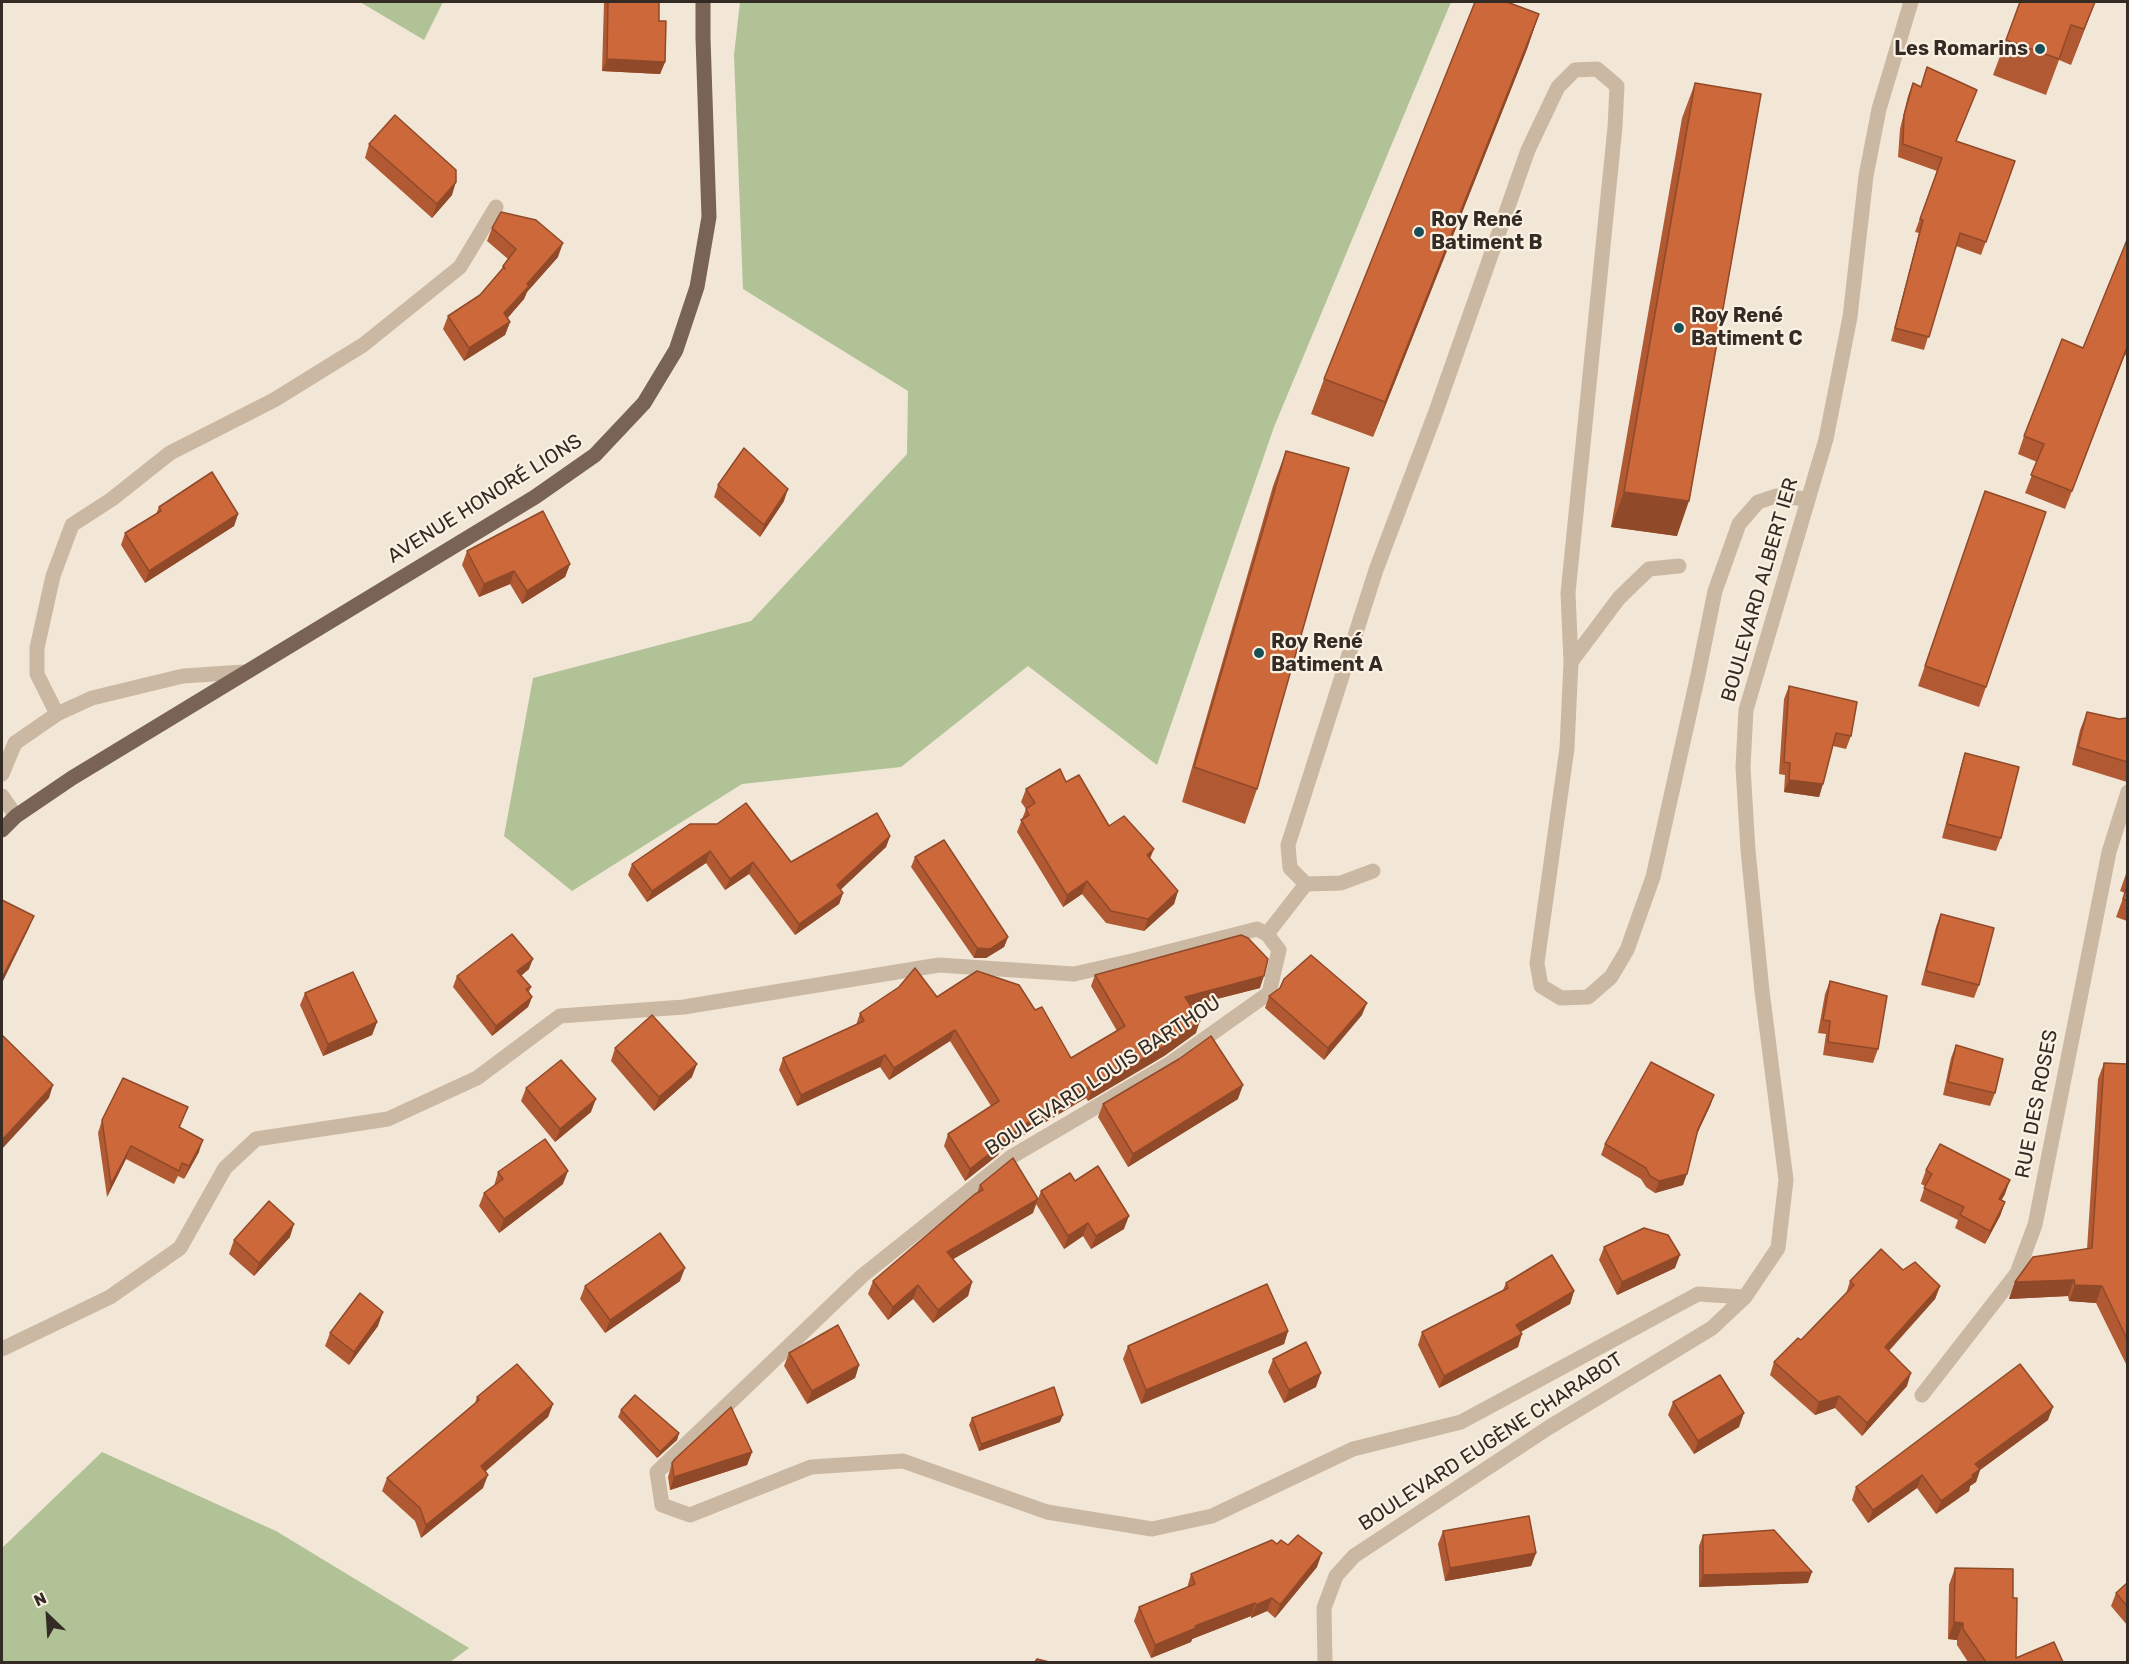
<!DOCTYPE html>
<html>
<head>
<meta charset="utf-8">
<style>
	body { margin:0 }
	#map { position:relative; width:2129px; height:1664px; overflow:hidden; background:#f2e7d7; font-family:Rubik,sans-serif }
	canvas { display:block }
	.frame { position:absolute; inset:0; border:3px solid #352b25; pointer-events:none }
	.north { position:absolute; left:18px; top:1586px; width:60px; height:60px; -webkit-text-stroke:4px #faf1e3; paint-order:stroke; rotate:335deg; font-size:16px; font-weight:700; line-height:24px; text-align:center; color:#352b25 }
	.north::after { content:''; display:block; margin:auto; width:21px; height:27px; background:#352b25; clip-path:polygon(50% 0,100% 100%,50% 72%,0 100%) }
</style>
</head>
<body>
<div id="map">
<canvas width="2129" height="1664"></canvas>
<div class="frame"></div>
<div class="north">N</div>
</div>
<script>
const ctx = document.querySelector('canvas').getContext('2d');
ctx.lineJoin = 'round';
function fill(path, color) {
  ctx.fillStyle = color;
  ctx.fill(path, 'evenodd');
}
function stroke(path, color, width, dash) {
  ctx.strokeStyle = color;
  ctx.lineWidth = width;
  ctx.lineCap = dash ? 'butt' : 'round';
  ctx.setLineDash(dash || []);
  ctx.stroke(path);
}
function write(font, color, halo, rows, align = 'center') {
  ctx.font = font + ' Rubik,sans-serif';
  ctx.lineWidth = 4.5;
  ctx.setLineDash([]);
  ctx.textBaseline = 'middle';
  ctx.strokeStyle = halo;
  ctx.fillStyle = color;
  for (const [text, x, y, turn = 0] of rows) {
    ctx.save();
    ctx.translate(x, y);
    ctx.rotate((+turn || 0) * Math.PI / 180);
    ctx.textAlign = isNaN(turn) ? turn : align;
    if (halo) ctx.strokeText(text, 0, 0);
    ctx.fillText(text, 0, 0);
    ctx.restore();
  }
}
const green = new Path2D(`
	M360 2H443L424 40Z
	M740 2H1451L1274 427 1157 765 1028 666 901 767 742 784 572 891 504 836 533 678 751 621 907 454 908 391 743 289 734 55Z
	M102 1452 276 1531 469 1648 450 1662H2V1548Z`);
const minor = new Path2D(`
	M1571 662 1619 598 1649 569 1679 566
	M57 714 37 674V648L53 576 72 525 112 499 170 453 274 400 363 345 460 267 496 207
	M2 774 15 743 57 714 92 698 183 676 244 672
	M2 796 16 816
	M1373 871 1341 883 1306 884 1290 868 1288 845 1376 570 1435 414 1528 150 1558 87 1575 70 1597 69 1617 86 1615 127 1568 593 1571 662 1567 748 1537 963 1541 986 1561 998 1588 997 1611 977 1627 950 1653 877 1698 675 1715 591 1739 524 1758 502 1776 496 1808 499
	M1267 934 1306 884
	M2 1349 110 1297 180 1248 225 1168 256 1139 388 1119 477 1078 560 1016 684 1007 939 965 1074 974 1136 960 1257 929 1267 934 1279 950 1269 993 1169 1064 1011 1157 862 1276 657 1472 662 1505 690 1515 811 1467 903 1461 1047 1512 1152 1529 1212 1516 1353 1449 1461 1422 1698 1294 1745 1297
	M1922 1395 2017 1273 2035 1225 2109 852 2128 792
	M1325 1662 1324 1608 1336 1576 1354 1556 1548 1428 1712 1328 1745 1297 1778 1248 1786 1180 1762 991 1748 850 1743 767 1746 710 1826 439 1850 317 1866 176 1879 109 1911 2`);
const major = new Path2D(`
	M2 830 16 816 72 778 535 497 595 455 644 403 676 350 697 287 709 217 703 38V2`);
const wall = new Path2D(`
	M604 2H659V21L665 62 660 74 602 71Z
	M2020 2H2095L2071 65 2059 60 2046 95 1993 75Z
	M1539 14 1527 49 1373 437 1311 414 1324 379Z
	M1695 83 1677 536 1611 527 1682 118Z
	M1913 83 1920 86 1977 90 1956 141 2015 161 1981 255 1956 246 1924 350 1891 341 1919 233 1915 232 1937 171 1898 157 1900 129 1908 96Z
	M369 144 452 195 432 218 365 158Z
	M492 228 558 257 527 292 524 299 507 318 510 322 505 335 464 361 443 329 448 316 480 295 501 271 503 266 508 259 487 241Z
	M2127 240V356L2125 355 2065 509 2025 493 2037 462 2018 454 2024 436 2083 348Z
	M1286 451 1257 789 1245 824 1182 802 1273 486Z
	M718 485 784 501 760 537 714 497Z
	M159 507 238 514 234 526 145 583 121 545 125 533 156 514Z
	M1978 511 1986 687 1979 707 1918 686Z
	M467 551 570 564 565 577 522 604 510 584 479 597 462 565Z
	M1789 686 1851 736 1846 749 1833 746 1819 797 1784 792 1785 775 1779 774 1784 699Z
	M2087 712 2119 719 2127 718V782L2072 765 2080 730Z
	M1965 753 2001 838 1996 851 1942 838 1961 766Z
	M1066 782 1109 826 1150 859 1178 891 1174 904 1144 931 1106 923 1082 894 1063 907 1017 832 1026 809 1021 802 1026 789Z
	M690 824 791 862 890 836 886 847 840 890 843 893 839 904 795 935 749 874 725 890 706 863 647 902 628 875 632 864Z
	M915 857 1008 937 1004 947 986 958H974L911 867Z
	M2127 871V921L2116 917 2125 893 2120 891Z
	M1941 914 1979 985 1974 998 1921 985 1936 927Z
	M529 969 521 976 531 987 529 992 532 997 528 1007 492 1036 453 987 457 976Z
	M1095 975 1260 988 1190 1006 1196 1033 1164 1056 1088 1101 1086 1098 1022 1136 1000 1151 998 1155 965 1181 944 1146 948 1134 991 1106 950 1041 889 1080 880 1067 797 1106 779 1070 783 1058 856 1025 860 1013 937 997 1035 1010 1071 1058 1117 1031 1091 986Z
	M1830 981 1878 1049 1873 1063 1823 1055 1826 1034 1818 1033 1825 994Z
	M305 993 377 1022 372 1035 323 1056 300 1005Z
	M1269 996 1362 1015 1324 1060 1265 1008Z
	M1956 1045 1995 1093 1990 1106 1943 1095 1951 1058Z
	M615 1048 692 1077 654 1111 611 1061Z
	M2104 1063 2127 1064V1363L2126 1364 2096 1303 2069 1301 2068 1296 2009 1299 2015 1282 2087 1249 2098 1079Z
	M526 1088 591 1112 555 1142 521 1101Z
	M1714 1095 1710 1106 1697 1134 1683 1185 1655 1193 1646 1187 1641 1179 1601 1155 1605 1144Z
	M1238 1099 1128 1167 1098 1117 1103 1104Z
	M188 1107 180 1127 199 1152 184 1179 178 1176 174 1184 126 1159 107 1197 98 1133 102 1120Z
	M1926 1170 2005 1194 2001 1200 2005 1202 2000 1216 1985 1244 1955 1228 1958 1220 1920 1201 1925 1186 1921 1184Z
	M498 1172 563 1184 499 1233 479 1206 484 1193 494 1186Z
	M1075 1181 1124 1229 1091 1249 1083 1236 1064 1249 1036 1204 1041 1191Z
	M980 1185 1033 1213 953 1259 972 1282 968 1296 933 1323 913 1299 888 1320 868 1294 873 1281 977 1193Z
	M290 1237 254 1276 229 1254 234 1240Z
	M1604 1247 1675 1268 1617 1295 1599 1260Z
	M1903 1270 1940 1286 1935 1299 1889 1351 1907 1386 1862 1436 1835 1408 1815 1415 1770 1375 1774 1362 1801 1340 1846 1294 1850 1281Z
	M680 1281 605 1333 580 1299 585 1286Z
	M1506 1283 1574 1291 1570 1304 1521 1332 1518 1347 1439 1388 1418 1345 1422 1332 1503 1290Z
	M378 1326 349 1365 325 1346 330 1333Z
	M1288 1331 1284 1344 1141 1404 1123 1359 1128 1346Z
	M789 1353 859 1365 855 1378 807 1404 784 1366Z
	M1273 1359 1316 1387 1284 1403 1268 1372Z
	M477 1397 553 1404 548 1417 485 1472 483 1488 421 1538 415 1521 382 1491 387 1478 475 1403Z
	M1673 1402 1739 1427 1694 1454 1668 1415Z
	M621 1410 679 1433 677 1440 657 1458 618 1417Z
	M972 1418 1060 1422 979 1451 969 1425Z
	M2048 1420 1980 1470 1976 1482 1970 1486 1969 1491 1936 1514 1917 1488 1868 1523 1852 1500 1856 1487Z
	M752 1452 747 1465 670 1490 668 1477 672 1463Z
	M1443 1531 1536 1553 1531 1566 1445 1581 1438 1544Z
	M1703 1535 1808 1583 1699 1587V1546Z
	M1277 1544 1317 1567 1275 1618 1267 1611 1251 1618V1616L1192 1639 1191 1642 1151 1658 1134 1621 1139 1607 1187 1588 1191 1574Z
	M1955 1568 2013 1598 2016 1658 2063 1662H1968L1957 1645V1640L1948 1639 1949 1585Z
	M2127 1583V1625L2111 1606 2116 1593Z`);
const shadedWall = new Path2D(`
	M2095 2 2071 65 2084 29Z
	M1539 14 1527 49 1373 437 1385 402Z
	M607 59 665 62 660 74 602 71Z
	M456 182 452 195 432 218 437 204Z
	M563 243 558 257 527 292 524 299 500 327 504 313 527 284Z
	M510 322 505 335 464 361 469 348Z
	M788 489 784 501 760 537 764 525Z
	M1624 492 1689 501 1677 536 1611 527Z
	M238 514 234 526 145 583 149 571Z
	M570 564 565 577 522 604 527 591Z
	M514 571 510 584 479 597 484 584Z
	M1789 780 1823 784 1819 797 1784 792Z
	M890 836 886 847 833 897 837 885Z
	M1154 849 1149 861 1147 855Z
	M710 851 706 863 647 902 652 891Z
	M753 862 749 874 725 890 730 879Z
	M1087 881 1082 894 1063 907 1067 895Z
	M1178 891 1174 904 1144 931 1148 919Z
	M843 893 839 904 795 935 799 924Z
	M34 916 29 928 2 983 3 976Z
	M1008 937 1004 947 986 958H974L977 948Z
	M533 959 529 969 513 982 517 971Z
	M1264 976 1260 988 1180 1008 1185 997Z
	M532 997 528 1007 492 1036 496 1026Z
	M1367 1003 1362 1015 1324 1060 1328 1048Z
	M1200 1021 1196 1033 1164 1056 1088 1101 1092 1089Z
	M377 1022 372 1035 323 1056 328 1044Z
	M955 1030 950 1041 889 1080 894 1068Z
	M885 1055 880 1067 797 1106 801 1095Z
	M697 1064 692 1077 654 1111 659 1097Z
	M53 1085 49 1098 2 1149V1140Z
	M1243 1085 1238 1099 1128 1167 1133 1154Z
	M1090 1086 1086 1098 1022 1136 1000 1151 998 1155 965 1181 970 1169 1001 1141 1026 1124Z
	M1714 1095 1710 1106 1694 1140 1698 1129Z
	M596 1099 591 1112 555 1142 560 1129Z
	M203 1140 199 1152 184 1179 189 1166Z
	M131 1146 126 1159 107 1197 111 1184Z
	M568 1171 563 1184 499 1233 504 1219Z
	M1687 1174 1683 1185 1655 1193 1659 1181Z
	M2010 1180 2005 1194 1995 1212 1999 1199Z
	M1038 1199 1033 1213 943 1265 947 1252Z
	M2005 1202 2000 1216 1985 1244 1990 1231Z
	M1129 1216 1124 1229 1091 1249 1096 1236Z
	M1088 1223 1083 1236 1064 1249 1068 1236Z
	M294 1224 290 1237 254 1276 259 1263Z
	M1680 1255 1675 1268 1617 1295 1622 1282Z
	M685 1268 680 1281 605 1333 610 1320Z
	M2074 1280 2068 1296 2009 1299 2015 1282Z
	M972 1282 968 1296 933 1323 938 1310Z
	M918 1285 913 1299 888 1320 893 1307Z
	M2075 1285 2102 1286 2096 1303 2069 1301Z
	M1940 1286 1935 1299 1880 1360 1885 1347Z
	M1574 1291 1570 1304 1511 1337 1516 1325Z
	M383 1312 378 1326 349 1365 354 1352Z
	M1288 1331 1284 1344 1141 1404 1146 1390Z
	M1522 1334 1518 1347 1439 1388 1444 1376Z
	M859 1365 855 1378 807 1404 812 1391Z
	M1321 1373 1316 1387 1284 1403 1289 1390Z
	M1911 1373 1907 1386 1862 1436 1867 1423Z
	M1839 1396 1835 1408 1815 1415 1819 1402Z
	M553 1404 548 1417 476 1479 481 1466Z
	M2053 1407 2048 1420 1980 1470 1976 1482 1970 1486 1969 1491 1936 1514 1941 1501 1975 1464Z
	M1744 1413 1739 1427 1694 1454 1698 1441Z
	M1063 1415 1060 1422 979 1451 981 1444Z
	M679 1433 677 1440 657 1458 660 1452Z
	M752 1452 747 1465 670 1490 674 1477Z
	M488 1475 483 1488 421 1538 426 1525Z
	M1922 1475 1917 1488 1868 1523 1873 1510Z
	M1322 1553 1317 1567 1275 1618 1280 1605Z
	M1536 1553 1531 1566 1445 1581 1450 1568Z
	M1812 1572 1808 1583 1699 1587 1703 1575Z
	M1272 1598 1267 1611 1251 1618 1256 1605Z
	M1255 1603 1251 1616 1192 1639 1191 1642 1151 1658 1155 1645 1195 1626Z
	M1954 1622 1963 1623 1957 1640 1948 1639Z`);
const building = new Path2D(`
	M608 2H659V21H666L665 62 607 59Z
	M1475 2H1507L1539 14 1385 402 1324 379Z
	M2020 2H2095L2084 29 2071 25 2059 59 2006 40Z
	M1927 67 1977 90 1956 141 2015 161 1986 242 1960 233 1929 337 1895 328 1923 220 1920 219 1942 158 1903 144 1904 115 1913 83 1921 87Z
	M1695 83 1761 94 1689 501 1624 492Z
	M395 115 456 170V182L437 204 369 144Z
	M501 212 536 220 563 243 527 284 529 286 504 313 510 322 469 348 448 316 480 295 504 267 505 269 503 266 516 249 492 228Z
	M2127 240V347L2072 491 2031 475 2044 444 2024 436 2062 339 2083 348Z
	M744 448 788 489 764 525 718 485Z
	M1286 451 1349 468 1257 789 1194 767Z
	M212 472 238 514 149 571 125 533 161 511 159 507Z
	M1985 491 2046 512 1986 687 1925 666Z
	M543 511 570 564 527 591 514 571 484 584 467 551Z
	M1789 686 1857 702 1851 736 1836 733 1823 784 1789 780 1790 763 1784 762Z
	M2087 712 2119 719 2127 718V762L2078 747Z
	M1965 753 2019 767 2001 838 1947 824Z
	M1060 769 1066 782 1079 775 1109 826 1124 816 1154 849 1147 855 1178 891 1148 919 1111 911 1087 881 1067 895 1021 820 1029 815 1026 809 1035 803 1026 789Z
	M746 803 791 862 877 813 890 836 837 885 843 893 799 924 753 862 730 879 710 851 652 891 632 864 690 824H717Z
	M944 840 1008 937 990 949 977 948 915 857Z
	M2127 886V901L2123 899Z
	M2 900 34 916 3 976 2 975Z
	M1941 914 1994 928 1979 985 1926 971Z
	M512 934 533 959 517 971 531 987 526 989 532 997 496 1026 457 976Z
	M1241 935 1248 938 1268 959 1264 976 1185 997 1200 1021 1168 1044 1092 1089 1090 1086 1026 1124 1001 1141 1003 1143 970 1169 948 1134 999 1101 955 1030 894 1068 885 1055 801 1095 783 1058 864 1021 860 1013 899 987 915 968 937 997 977 971 1019 985 1035 1010 1042 1007 1071 1058 1125 1026 1095 975Z
	M1311 955 1367 1003 1328 1048 1269 996 1280 988 1284 979Z
	M353 972 377 1022 328 1044 305 993Z
	M1830 981 1887 996 1878 1049 1828 1042 1830 1021 1823 1020Z
	M652 1015 697 1064 659 1097 615 1048Z
	M2 1035 53 1085 2 1140Z
	M1211 1036 1243 1085 1133 1154 1103 1104 1179 1059Z
	M1956 1045 2003 1059 1995 1093 1948 1082Z
	M561 1060 596 1099 560 1129 526 1088Z
	M1651 1062 1714 1095 1698 1129 1687 1174 1659 1181 1650 1176 1646 1168 1605 1144Z
	M2104 1063 2127 1064V1339L2102 1286 2075 1285 2074 1280 2015 1282 2033 1257 2092 1248Z
	M123 1078 188 1107 179 1127 203 1140 189 1166 182 1163 179 1171 131 1146 111 1184 102 1120Z
	M545 1139 568 1171 504 1219 484 1193 503 1179 498 1172Z
	M1940 1144 2010 1180 1999 1199 2005 1202 1990 1231 1960 1215 1964 1207 1924 1188 1932 1174 1926 1170Z
	M1013 1158 1038 1199 947 1252 972 1282 938 1310 918 1285 893 1307 873 1281 975 1194 983 1190 980 1185Z
	M1098 1166 1129 1216 1096 1236 1088 1223 1068 1236 1041 1191 1070 1173 1075 1181Z
	M269 1201 294 1224 259 1263 234 1240Z
	M1644 1228 1668 1235 1680 1255 1622 1282 1604 1247Z
	M660 1233 685 1268 610 1320 585 1286Z
	M1881 1249 1903 1270 1915 1262 1940 1286 1885 1347 1911 1373 1867 1423 1839 1396 1819 1402 1774 1362 1798 1338 1801 1340 1854 1285 1850 1281Z
	M1552 1255 1574 1291 1516 1325 1522 1334 1444 1376 1422 1332 1508 1288 1506 1283Z
	M1267 1284 1288 1331 1146 1390 1128 1346Z
	M360 1293 383 1312 354 1352 330 1333Z
	M838 1325 859 1365 812 1391 789 1353Z
	M1306 1342 1321 1373 1289 1390 1273 1359Z
	M517 1364 553 1404 481 1466 488 1475 426 1525 420 1508 387 1478 479 1400 477 1397Z
	M2020 1364 2053 1407 1975 1464 1980 1469 1972 1475 1973 1477 1941 1501 1922 1475 1873 1510 1856 1487Z
	M1720 1375 1744 1413 1698 1441 1673 1402Z
	M1054 1387 1063 1415 981 1444 972 1418Z
	M635 1395 679 1433 660 1452 621 1410Z
	M731 1407 752 1452 674 1477 672 1463 675 1459Z
	M1529 1516 1536 1553 1450 1568 1443 1531Z
	M1774 1530 1812 1572 1703 1575V1535Z
	M1298 1535 1322 1553 1280 1605 1272 1598 1256 1605 1255 1603 1195 1626 1196 1628 1155 1645 1139 1607 1195 1584 1191 1574 1272 1540 1277 1544 1281 1540 1288 1545Z
	M1955 1568 2013 1569V1598H2017L2016 1658 2054 1642 2063 1662H1986L1963 1629V1623L1954 1622Z
	M2127 1583V1606L2116 1593Z
	M1037 1659 1049 1662H1035Z`);
const markers = [
	[2040,49,6,"#195058"],
	[1419,232,6,"#195058"],
	[1679,328,6,"#195058"],
	[1259,653,6,"#195058"]
];
const poiNames = [
	["Les Romarins",2028,49,"right"],
	["Roy René",1431,220],
	["Batiment B",1431,243],
	["Roy René",1691,316],
	["Batiment C",1691,339],
	["Roy René",1271,642],
	["Batiment A",1271,665]
];
const streetNames = [
	["AVENUE HONORÉ LIONS",485,499,-32],
	["BOULEVARD ALBERT IER",1760,590,-74],
	["BOULEVARD LOUIS BARTHOU",1103,1076,-33],
	["RUE DES ROSES",2037,1104,-79],
	["BOULEVARD EUGÈNE CHARABOT",1491,1442,-33]
];
fill(green, '#b0c296');
stroke(minor, '#cbb8a2', 15);
stroke(major, '#786355', 15);
fill(wall, '#b05932');
fill(shadedWall, '#904929');
fill(building, '#cd683a');
stroke(building, '#904929', 1.5);
for (const [x, y, r, color] of markers) {
  const dot = new Path2D();
  dot.arc(x, y, r, 0, 2 * Math.PI);
  ctx.fillStyle = color;
  ctx.fill(dot);
  stroke(dot, '#faf1e3', 2);
}
write('bold 20px', '#352b25', '#faf1e3', poiNames, 'left');
write('20px', '#352b25', '#faf1e3', streetNames);
</script>
</body>
</html>
